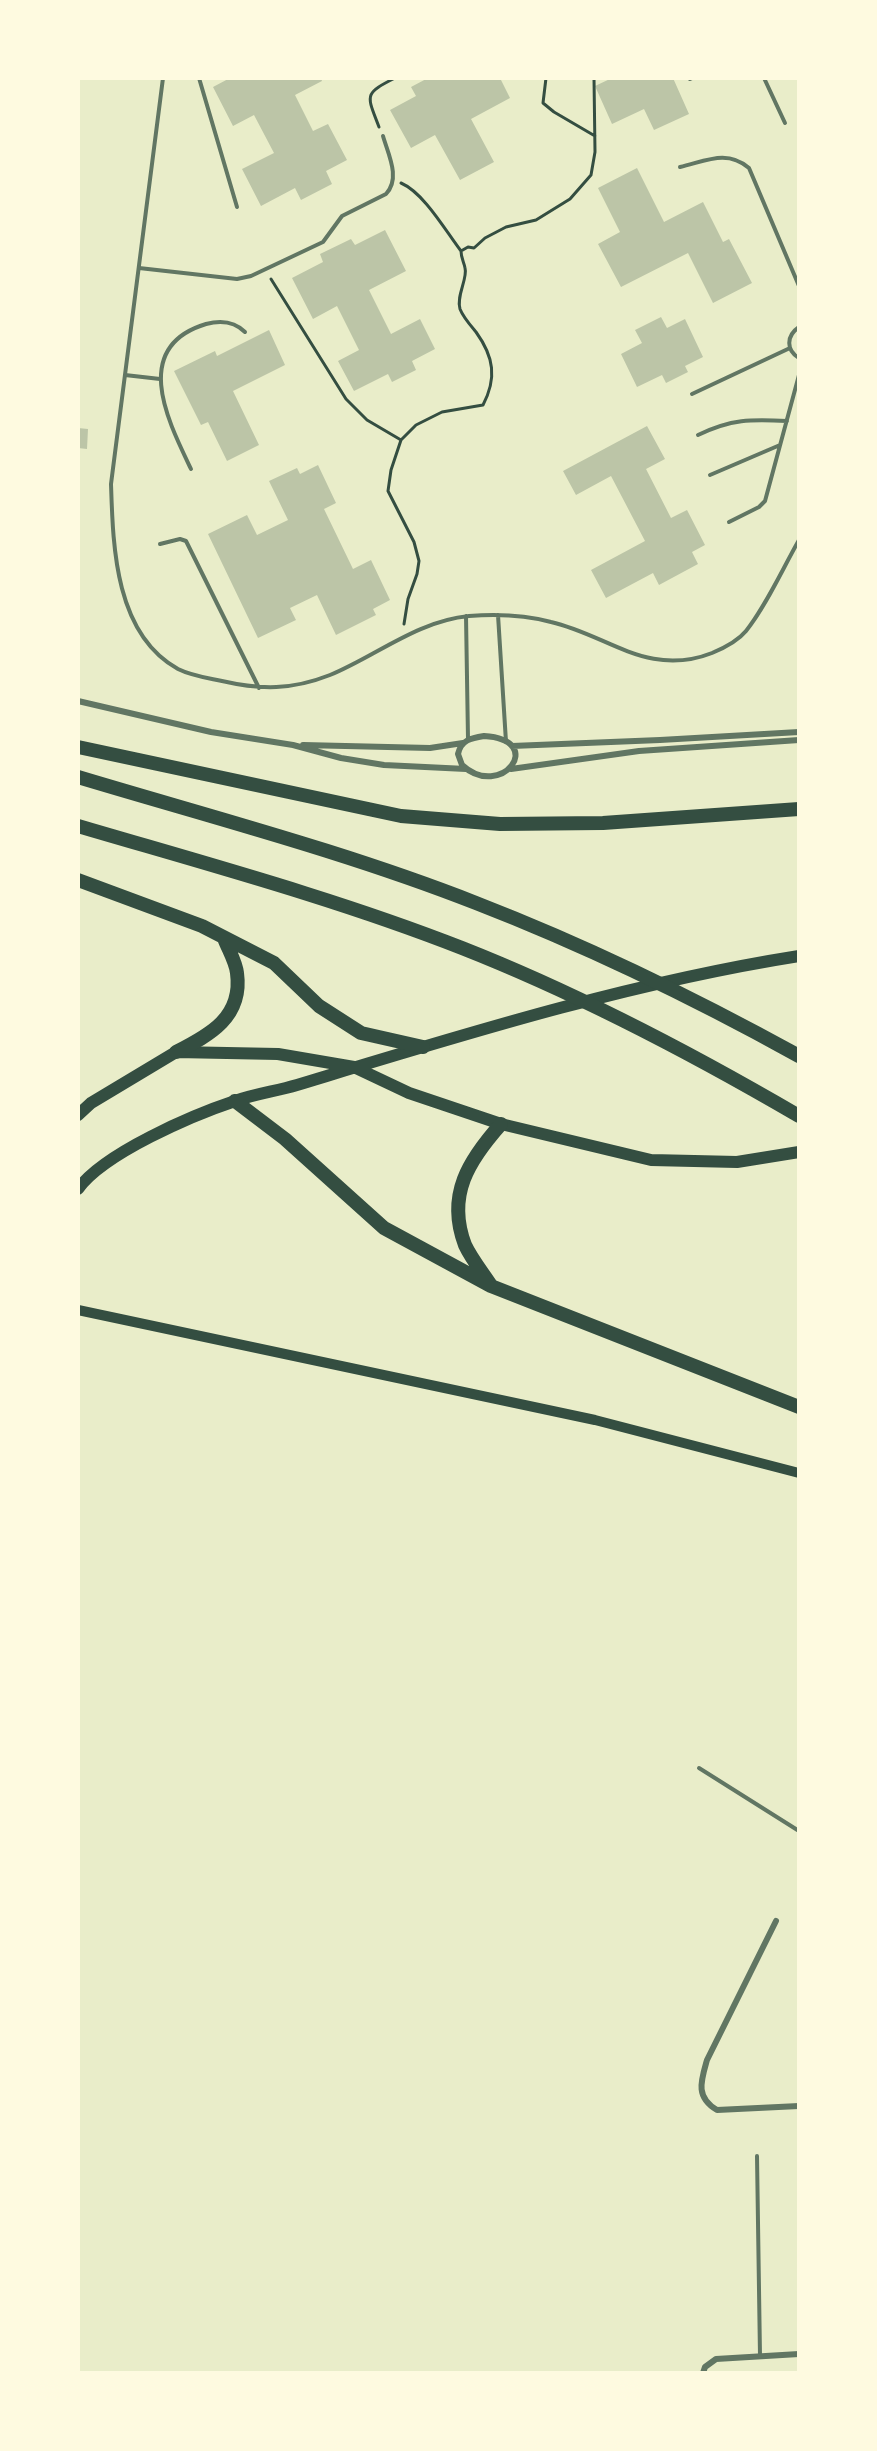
<!DOCTYPE html>
<html>
<head>
<meta charset="utf-8">
<style>
	body { margin:0 }
	#map { position:relative; width:877px; height:2451px; overflow:hidden; background:#e9edc9; font-family:"Open Sans",sans-serif }
	canvas { display:block }
	.frame { position:absolute; inset:0; border:80px solid #fefae0; pointer-events:none }
</style>
</head>
<body>
<div id="map">
<canvas width="877" height="2451"></canvas>
<div class="frame"></div>
</div>
<script>
const ctx = document.querySelector('canvas').getContext('2d');
ctx.lineJoin = 'round';
function fill(path, color) {
  ctx.fillStyle = color;
  ctx.fill(path, 'evenodd');
}
function stroke(path, color, width, dash) {
  ctx.strokeStyle = color;
  ctx.lineWidth = width;
  ctx.lineCap = dash ? 'butt' : 'round';
  ctx.setLineDash(dash || []);
  ctx.stroke(path);
}
const building = new Path2D(`
	M230 78H321L322 81 295 95 313 131 328 124 347 160 326 171 332 184 301 200 295 188 261 206 242 169 274 153 254 115 233 126 213 87Z
	M428 78H500L510 98 471 119 494 162 460 180 435 135 411 148 390 110 416 96 411 87Z
	M612 78H673L689 114 654 130 644 109 612 124 595 86Z
	M637 168 664 222 703 202 723 242 729 239 752 283 713 303 688 253 621 287 598 244 620 232 598 188Z
	M385 230 406 271 369 290 391 334 420 319 435 349 412 361 416 370 392 382 388 374 354 391 338 361 359 350 337 306 313 319 292 278 323 262 320 254 351 239 355 245Z
	M661 317 667 328 685 319 703 357 685 366 688 372 666 383 662 375 637 387 621 354 642 343 635 330Z
	M269 330 285 365 233 391 259 445 227 461 208 422 201 425 174 371 215 351 217 356Z
	M647 426 665 459 646 469 671 518 687 510 705 545 692 552 698 564 659 585 653 573 606 598 591 570 645 541 611 476 576 495 563 471Z
	M78 428 88 429 87 449 78 448Z
	M318 465 336 503 324 509 353 569 371 560 390 600 373 609 376 615 336 635 317 595 290 608 296 620 258 638 208 534 247 515 257 535 288 520 269 481 297 468 300 474Z`);
const path = new Path2D(`
	M546 78 543 103 554 112 595 136
	M379 127C367 95 363 94 395 78
	M401 183C424 193 445 230 461 251 461 258 464 262 465 268 468 278 456 296 460 309 463 317 471 326 476 332 494 357 497 378 483 405L442 412 416 425 401 440 391 470 388 491 414 542 419 561 417 574 408 599 404 624
	M461 251 468 247 474 248 485 238 506 227 536 220 570 199 591 175 595 152 594 78
	M271 279 346 399 367 420 401 440`);
const service = new Path2D(`
	M163 78 111 484C113 547 115 634 178 669 192 676 208 678 222 681 261 690 292 690 330 675 376 656 417 621 469 616 495 614 525 615 551 622 608 635 648 678 712 653 724 648 737 642 746 631 766 606 783 568 799 540
	M199 78 237 207
	M764 78 785 123
	M690 79 692 78
	M680 167C706 161 727 149 749 168L799 286
	M139 268 237 279 251 276 323 242 342 216 386 194C401 178 388 154 383 136
	M799 327C786 336 786 350 799 358
	M125 375 160 379
	M692 394 790 348
	M698 435C731 419 751 419 787 421
	M191 469C168 421 130 347 206 324 221 320 234 321 245 332
	M710 475 780 445
	M729 522 759 507 765 501 799 375
	M160 544 180 539 186 541 259 688
	M498 615 506 742
	M466 616 468 739
	M699 1768 799 1831
	M757 2156 760 2356`);
const minor = new Path2D(`
	M78 701 211 732 293 745 341 758 384 765 466 769
	M484 736C548 740 501 801 462 765L458 754C461 740 471 738 484 736Z
	M303 745 430 748 463 743
	M512 746 660 740 799 732
	M511 769 639 751 799 740
	M776 1921 707 2060C701 2081 695 2097 717 2110L799 2106
	M703 2373 705 2367 716 2359 799 2354`);
const secondary = new Path2D(`
	M78 1310 595 1420 799 1473`);
const primary = new Path2D(`
	M78 1115 91 1103 176 1052 278 1054 354 1067 409 1093 501 1124 651 1160 737 1162 799 1152
	M78 1189C104 1153 193 1115 235 1101 255 1094 277 1091 297 1085 462 1035 628 983 799 956`);
const motorway = new Path2D(`
	M78 747 401 816 500 824 603 823 799 809
	M78 777C211 817 346 852 476 903 587 946 694 998 799 1056
	M78 826C207 864 337 899 462 948 579 994 691 1053 799 1116
	M78 880 202 926 274 963 319 1006 361 1033 423 1047
	M176 1052C210 1035 243 1017 237 973 236 962 228 949 224 938
	M235 1101 285 1139 384 1228 491 1286 799 1407
	M490 1284C482 1272 471 1258 465 1245 446 1195 469 1160 501 1124`);
fill(building, '#bcc5a7');
stroke(path, '#344e41', 3);
stroke(service, '#617663', 4);
stroke(minor, '#617663', 6);
stroke(secondary, '#344e41', 10);
stroke(primary, '#344e41', 12);
stroke(motorway, '#344e41', 14);
</script>
</body>
</html>
